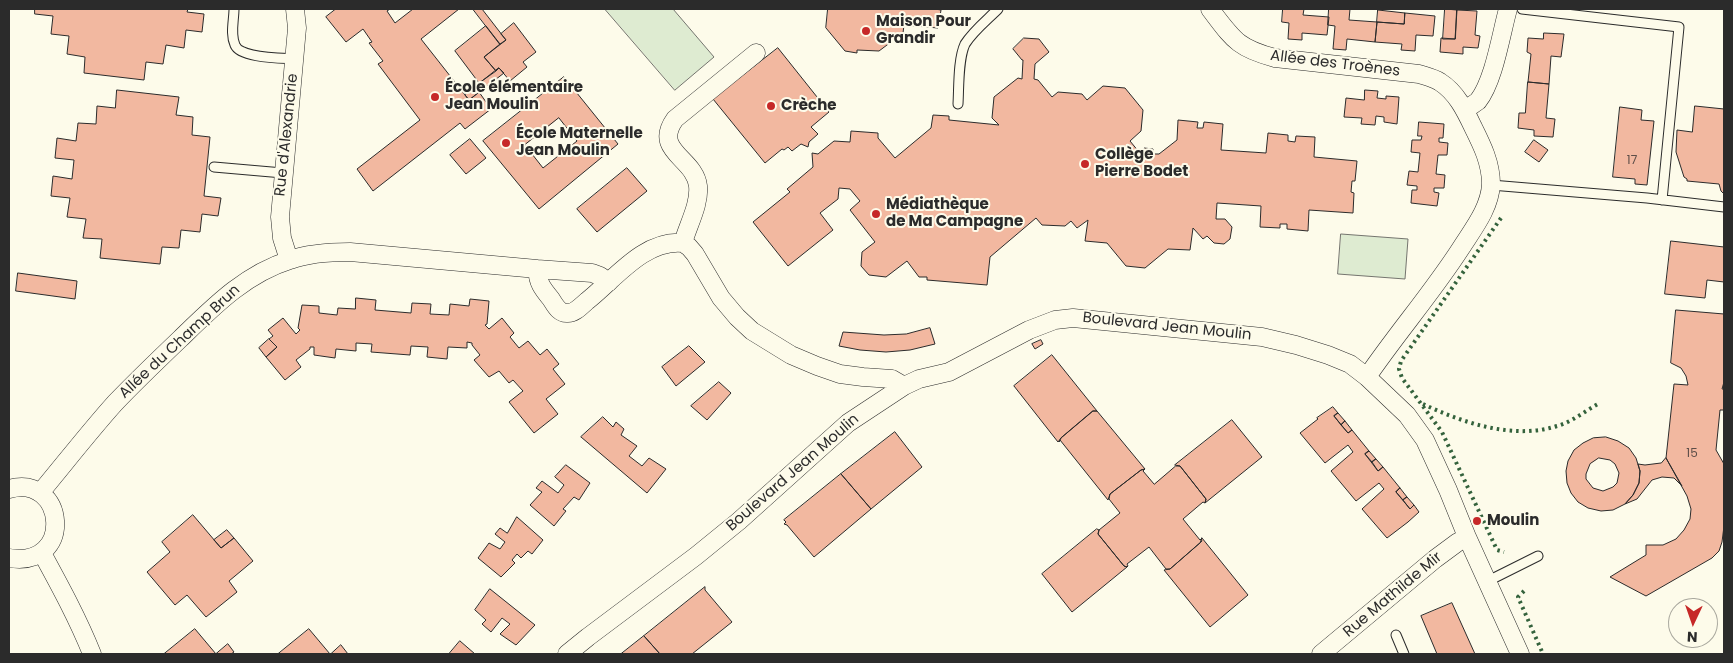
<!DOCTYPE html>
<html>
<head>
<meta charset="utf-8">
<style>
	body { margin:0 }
	#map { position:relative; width:1733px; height:663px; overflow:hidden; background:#fdfbea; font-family:Poppins,sans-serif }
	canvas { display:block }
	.frame { position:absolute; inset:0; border:10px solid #2b2b2b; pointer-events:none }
	.north { position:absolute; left:1668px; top:598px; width:50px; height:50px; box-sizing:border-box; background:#fdfbea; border:1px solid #a9a89e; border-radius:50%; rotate:183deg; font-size:14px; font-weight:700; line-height:20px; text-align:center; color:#2b2b2b }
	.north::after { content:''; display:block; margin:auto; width:18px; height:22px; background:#c62828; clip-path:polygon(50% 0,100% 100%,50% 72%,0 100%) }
</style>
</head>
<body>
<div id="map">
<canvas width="1733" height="663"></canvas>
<div class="frame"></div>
<div class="north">N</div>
</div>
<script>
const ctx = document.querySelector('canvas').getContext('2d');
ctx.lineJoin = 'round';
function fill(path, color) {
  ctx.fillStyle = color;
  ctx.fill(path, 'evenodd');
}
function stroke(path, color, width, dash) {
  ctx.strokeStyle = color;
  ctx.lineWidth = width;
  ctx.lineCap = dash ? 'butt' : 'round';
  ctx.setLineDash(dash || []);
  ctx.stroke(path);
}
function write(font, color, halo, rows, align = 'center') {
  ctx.font = font + ' Poppins,sans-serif';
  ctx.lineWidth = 4;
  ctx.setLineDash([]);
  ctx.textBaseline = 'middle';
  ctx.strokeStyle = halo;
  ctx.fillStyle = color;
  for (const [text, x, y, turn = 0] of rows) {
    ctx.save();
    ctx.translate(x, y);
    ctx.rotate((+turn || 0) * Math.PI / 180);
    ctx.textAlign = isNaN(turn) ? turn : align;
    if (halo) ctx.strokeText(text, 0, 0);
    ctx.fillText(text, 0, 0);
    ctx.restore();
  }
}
const green = new Path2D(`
	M605 9H673L714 57 675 90Z
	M1341 234 1408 239 1405 279 1338 274Z`);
const building = new Path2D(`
	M35 9H188L187 12 204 14 202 32 186 30 184 48 166 45 163 64 146 62 144 80 84 73 85 57 67 54 69 36 51 34 53 16 35 14Z
	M336 9H390L387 11 395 23 413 9H459L421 39 469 100 479 92 491 109 465 129 460 123 373 191 357 169 420 120 378 64 383 61 369 43 372 42 363 29 346 42 326 17Z
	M473 9H482L506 40 500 44Z
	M828 9H935L941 10 938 28 904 25 903 33 879 51 857 50V53L845 51 826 28Z
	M1283 9H1304L1303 15 1329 17 1327 35 1302 33V40L1288 39 1289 23 1282 22Z
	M1329 9H1350L1349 20 1377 22 1375 42 1347 39 1346 50 1333 49 1335 26 1328 25Z
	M1445 9 1457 10 1455 39H1443Z
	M1378 10 1405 13 1404 24 1377 22Z
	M1457 10 1477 11 1475 35 1480 36 1478 48 1463 47V54L1440 52 1441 38 1455 39Z
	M1405 13 1435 16 1433 36 1416 35 1415 51 1401 50 1402 44 1375 42 1377 22 1404 24Z
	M514 23 536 52 523 62 527 67 510 81 499 68 496 71 484 57 506 40 501 34Z
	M486 26 500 44 484 57 496 71 479 83 455 51Z
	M1544 33 1564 34 1561 57 1551 56 1549 84 1528 82 1531 54 1527 52 1528 38 1543 39Z
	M1024 38 1039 39 1049 52 1035 64 1034 79 1038 80 1052 97 1058 92 1082 94 1087 100 1103 86 1125 88 1143 110 1141 131 1130 141 1139 152H1144V148L1153 149V154H1159L1177 140 1178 120 1198 122 1197 128H1203L1204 122 1223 124 1221 150 1266 153 1268 133 1288 135V141L1295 142 1296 136 1315 137 1314 157 1357 161 1355 181H1352L1351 192 1354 193 1353 213 1309 210 1308 231 1287 229V224H1280V228L1260 227 1261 206 1217 203 1216 219H1225L1232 227 1230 239 1224 244 1214 243 1207 236 1203 239 1193 228 1190 250 1168 249 1145 268 1126 266 1107 243 1085 241 1088 220 1077 228 1071 221 1065 226 1042 225 1036 218 990 257 987 285 927 280V277H919L907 261 886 277 869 275 861 266 862 252 875 242 850 210 860 201 850 189 839 188 838 199 820 213 833 230 788 266 753 222 790 192 787 189 813 167 812 153 818 154 834 141 850 142 851 131 878 133V138L895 158 931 128 933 115 949 116V120L999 125 992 118 994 97 1018 78 1022 79 1023 60H1022L1013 49Z
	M778 48 829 112 811 127 818 134 809 142 808 147 801 144 792 151 788 147 784 150 782 149 765 163 713 99Z
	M499 68 504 73 469 100 465 95Z
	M564 77 618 144 539 209 483 141ZM559 118 577 141 543 168 525 145Z
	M1528 82 1549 84 1546 118 1555 119 1553 137 1534 136V130L1518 128 1519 113H1525Z
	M117 90 179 97 176 115 193 117 192 135 210 137 204 196 221 198 218 216 202 214 200 232 181 230 179 248 162 247 160 264 100 258 102 239 83 238 86 219 67 217 70 198 51 196 53 176 72 179 74 160 55 158 57 138 76 141 78 123 96 124 97 106 115 108Z
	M1365 90 1378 91 1377 98 1386 99V96L1399 97 1397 124 1384 122V117L1376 116 1375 125 1361 124 1362 118 1344 117 1346 98 1364 100Z
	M1695 106 1724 109V194L1721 191 1719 184 1687 181V179L1684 177 1676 152 1677 130 1692 132Z
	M1620 107 1642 110 1641 120 1654 121 1647 185 1635 184V179L1613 177Z
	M1419 122 1444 124 1443 138H1439V142L1448 143 1447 155H1438L1436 174 1445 175 1444 188H1434V192L1439 193 1437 206 1411 203 1412 190H1417V186L1407 185 1409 171 1418 172 1420 153 1411 152 1412 140H1421L1422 136H1418Z
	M470 139 486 158 466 174 450 155Z
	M1534 140 1548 150 1539 162 1525 152Z
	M627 168 647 191 597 232 577 209Z
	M1671 241 1724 247V282L1707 280 1705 298 1665 294Z
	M18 273 77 281 75 299 16 291Z
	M356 298 376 300 375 310 411 313 412 303 431 304 430 314 449 315 450 304 469 306 470 299 489 301 487 324 485 325 489 329 502 318 514 333 510 337 519 348 528 341 540 355 547 349 559 364 553 369 565 384 546 399 558 414 534 433 509 402 523 391 513 380 509 383 499 371 489 377 474 360 480 355 472 345V343L467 342V348L448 347 447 359 427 357 428 347 411 346 410 355 371 352 372 344 356 343V351L336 349 335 358 314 355V347H310V349L296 360 301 367 285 380 266 357 277 347 269 339 273 336 268 330 283 318 296 334 300 330 298 328 302 305 319 306V313L337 315 338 308 355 309Z
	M1676 310 1724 314V382L1722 389H1724V410H1720L1716 450 1724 464V526L1722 542 1719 551 1712 558 1646 596 1610 577 1646 555V545H1663L1676 539 1684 530 1690 519 1691 509 1687 496 1666 458 1674 384 1688 385 1686 376 1681 368 1671 363Z
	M930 328 935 344 910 350 886 352 860 350 839 346 843 332 884 335 906 334Z
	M269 339 277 347 266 357 259 348Z
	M1041 340 1043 344 1035 349 1032 344Z
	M689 346 705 362 676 386 662 367Z
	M1052 355 1097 411H1093L1061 438 1058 442 1014 386Z
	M719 382 731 393 707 420 691 406Z
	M1333 407 1338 413 1334 416 1348 433 1352 430 1369 451 1365 454 1378 471 1383 467 1400 488 1396 492 1410 509 1414 505 1419 512 1408 522 1387 538 1362 509 1384 489 1379 483 1356 501 1331 471 1353 452 1348 445 1325 463 1300 433 1318 419 1317 418Z
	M1093 411H1097L1145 469 1141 470 1110 494 1108 500 1060 440 1059 442 1061 438Z
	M1338 413 1345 421 1341 425 1334 416Z
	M603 417 613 427 616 422 624 429 621 435 637 446 629 456 642 466 649 458 666 469 647 493 581 437Z
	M1232 420 1262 457 1205 503 1206 499 1180 466 1175 465Z
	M1345 421 1352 430 1348 433 1341 425Z
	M895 432 922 467 871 509 841 474Z
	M1606 437 1618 441 1629 448 1636 458 1640 471 1639 483 1633 495 1625 504 1613 510 1601 511 1588 508 1578 502 1571 493 1567 483 1566 471 1568 461 1574 450 1583 443 1593 438ZM1599 458 1610 460 1615 464 1619 473 1617 483 1613 487 1603 491 1593 488 1586 479V474L1590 464Z
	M1369 451 1376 459 1372 462 1365 454Z
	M1666 458 1682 486 1674 478 1662 477 1652 480 1637 499 1625 504 1633 495 1639 483 1640 471 1638 464 1645 465 1661 463Z
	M1376 459 1383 467 1378 471 1372 462Z
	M566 465 590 483 579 500 574 497 563 509 566 511 554 526 530 505 542 492 536 488 542 481 558 493 564 485 555 477Z
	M1176 466H1180L1206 499 1205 503 1203 502 1183 519 1200 540 1201 539 1202 541 1170 569H1166L1149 547 1127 564 1128 566 1127 567 1124 566 1098 534 1099 530 1120 513 1109 499 1110 494 1141 470 1145 469 1143 471 1154 484Z
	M841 474 871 509 814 557 787 525 784 524 786 522 784 520Z
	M1400 488 1407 497 1403 500 1396 492Z
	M1407 497 1414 505 1410 509 1403 500Z
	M193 515 221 548 234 538 253 561 229 581 237 592 206 617 187 595 175 605 147 572 170 552 162 542Z
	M517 517 543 540 532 554 528 551 521 558 517 554 512 560 515 563 501 577 478 558 489 543 500 549 505 542 495 534 500 528 507 533Z
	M1097 529 1099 530 1098 534 1124 566 1127 567 1072 612 1042 574Z
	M227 530 234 538 221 548 214 540Z
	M1202 538 1248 595 1210 627 1164 570 1170 569 1200 543Z
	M705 587V590L732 622 692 654H660L644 636Z
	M490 589 535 625 516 645 500 634 510 624 502 618 491 632 482 624 486 620 475 610Z
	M1452 603 1475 654H1437L1421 616Z
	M195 629 216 654H164Z
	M309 629 330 654H278Z
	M644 636 660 654H621Z
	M460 641 475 654H449Z
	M228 644 234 652 231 654H216Z
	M341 645 348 654H331Z`);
const service = new Path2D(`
	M234 9C234 20 230 34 235 45 240 58 281 58 295 59
	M1522 9 1679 27 1662 200
	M958 104C959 87 958 59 965 44 973 31 987 20 998 9
	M214 167 283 173
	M1491 185 1647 198 1724 207
	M1488 581 1538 556
	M1396 635 1404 654`);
const minor = new Path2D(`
	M1210 9C1233 39 1237 48 1275 58L1419 74C1425 76 1434 78 1440 82 1456 92 1465 110 1473 127 1482 145 1491 163 1491 184 1490 208 1473 229 1461 248 1432 293 1397 333 1367 377
	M756 53 675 119C652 151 695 158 698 186 700 204 688 225 683 243L689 247 695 254 721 298 737 317 752 331 791 355 817 366 840 374 863 377 892 379 904 386
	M1465 110C1469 107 1474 104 1478 101 1494 81 1501 34 1508 9
	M289 260 282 238 280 217 297 28 295 9
	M537 269 592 273 600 276 609 282
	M9 489C66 473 75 569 9 558
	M40 493C65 463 89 432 115 403 136 381 158 360 180 339 213 307 245 274 290 260 309 253 329 252 350 252L537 269C538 283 542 288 551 299 555 305 559 314 568 313 575 313 581 306 587 301 614 280 644 239 683 243
	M42 553C60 586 78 619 92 654
	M567 654 588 637 696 556 739 521 848 423 904 386 919 379 949 372 1029 330 1055 320 1073 318 1262 337 1296 345 1328 355 1350 364 1367 377 1407 415 1425 440 1448 490 1467 537 1520 654
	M1321 654 1435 559 1458 542 1467 537`);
const hedge = new Path2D(`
	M1501 218 1401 361 1399 369 1402 378 1442 432 1497 550 1504 552
	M1423 404C1463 423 1514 440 1557 426 1572 422 1585 411 1598 404
	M1524 591 1518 597 1543 654`);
const markers = [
	[866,31,5,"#c62828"],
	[435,97,5,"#c62828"],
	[771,106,5,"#c62828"],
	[506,143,5,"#c62828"],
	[1085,164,5,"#c62828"],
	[876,214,5,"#c62828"],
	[1477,521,5,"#c62828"]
];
const numberNames = [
	["17",1632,161],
	["15",1692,454]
];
const poiNames = [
	["Maison Pour",876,22],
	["Grandir",876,39],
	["École élémentaire",445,88],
	["Jean Moulin",445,105],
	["Crèche",781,106],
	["École Maternelle",516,134],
	["Jean Moulin",516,151],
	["Collège",1095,155],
	["Pierre Bodet",1095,172],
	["Médiathèque",886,205],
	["de Ma Campagne",886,222],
	["Moulin",1487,521]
];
const streetNames = [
	["Allée des Troènes",1335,64,7],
	["Rue d'Alexandrie",287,135,-84],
	["Boulevard Jean Moulin",1167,327,6],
	["Allée du Champ Brun",180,342,-43],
	["Boulevard Jean Moulin",793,473,-41],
	["Rue Mathilde Mir",1393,595,-40]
];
fill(green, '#deebd1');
stroke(green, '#74746e', 1);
fill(building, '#f2b8a0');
stroke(building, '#2b2b2b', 1);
stroke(service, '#2b2b2b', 11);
stroke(minor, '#2b2b2b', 19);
stroke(service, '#fdfbea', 9);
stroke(minor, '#fdfbea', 18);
stroke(hedge, '#34623c', 4, [2.5, 4]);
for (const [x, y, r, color] of markers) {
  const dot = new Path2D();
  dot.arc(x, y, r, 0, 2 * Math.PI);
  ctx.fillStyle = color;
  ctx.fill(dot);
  stroke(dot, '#fdfbea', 2);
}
write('12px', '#5d4e48', null, numberNames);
write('bold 15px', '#2b2b2b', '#fdfbea', poiNames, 'left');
write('15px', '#2b2b2b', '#fdfbea', streetNames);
</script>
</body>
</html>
